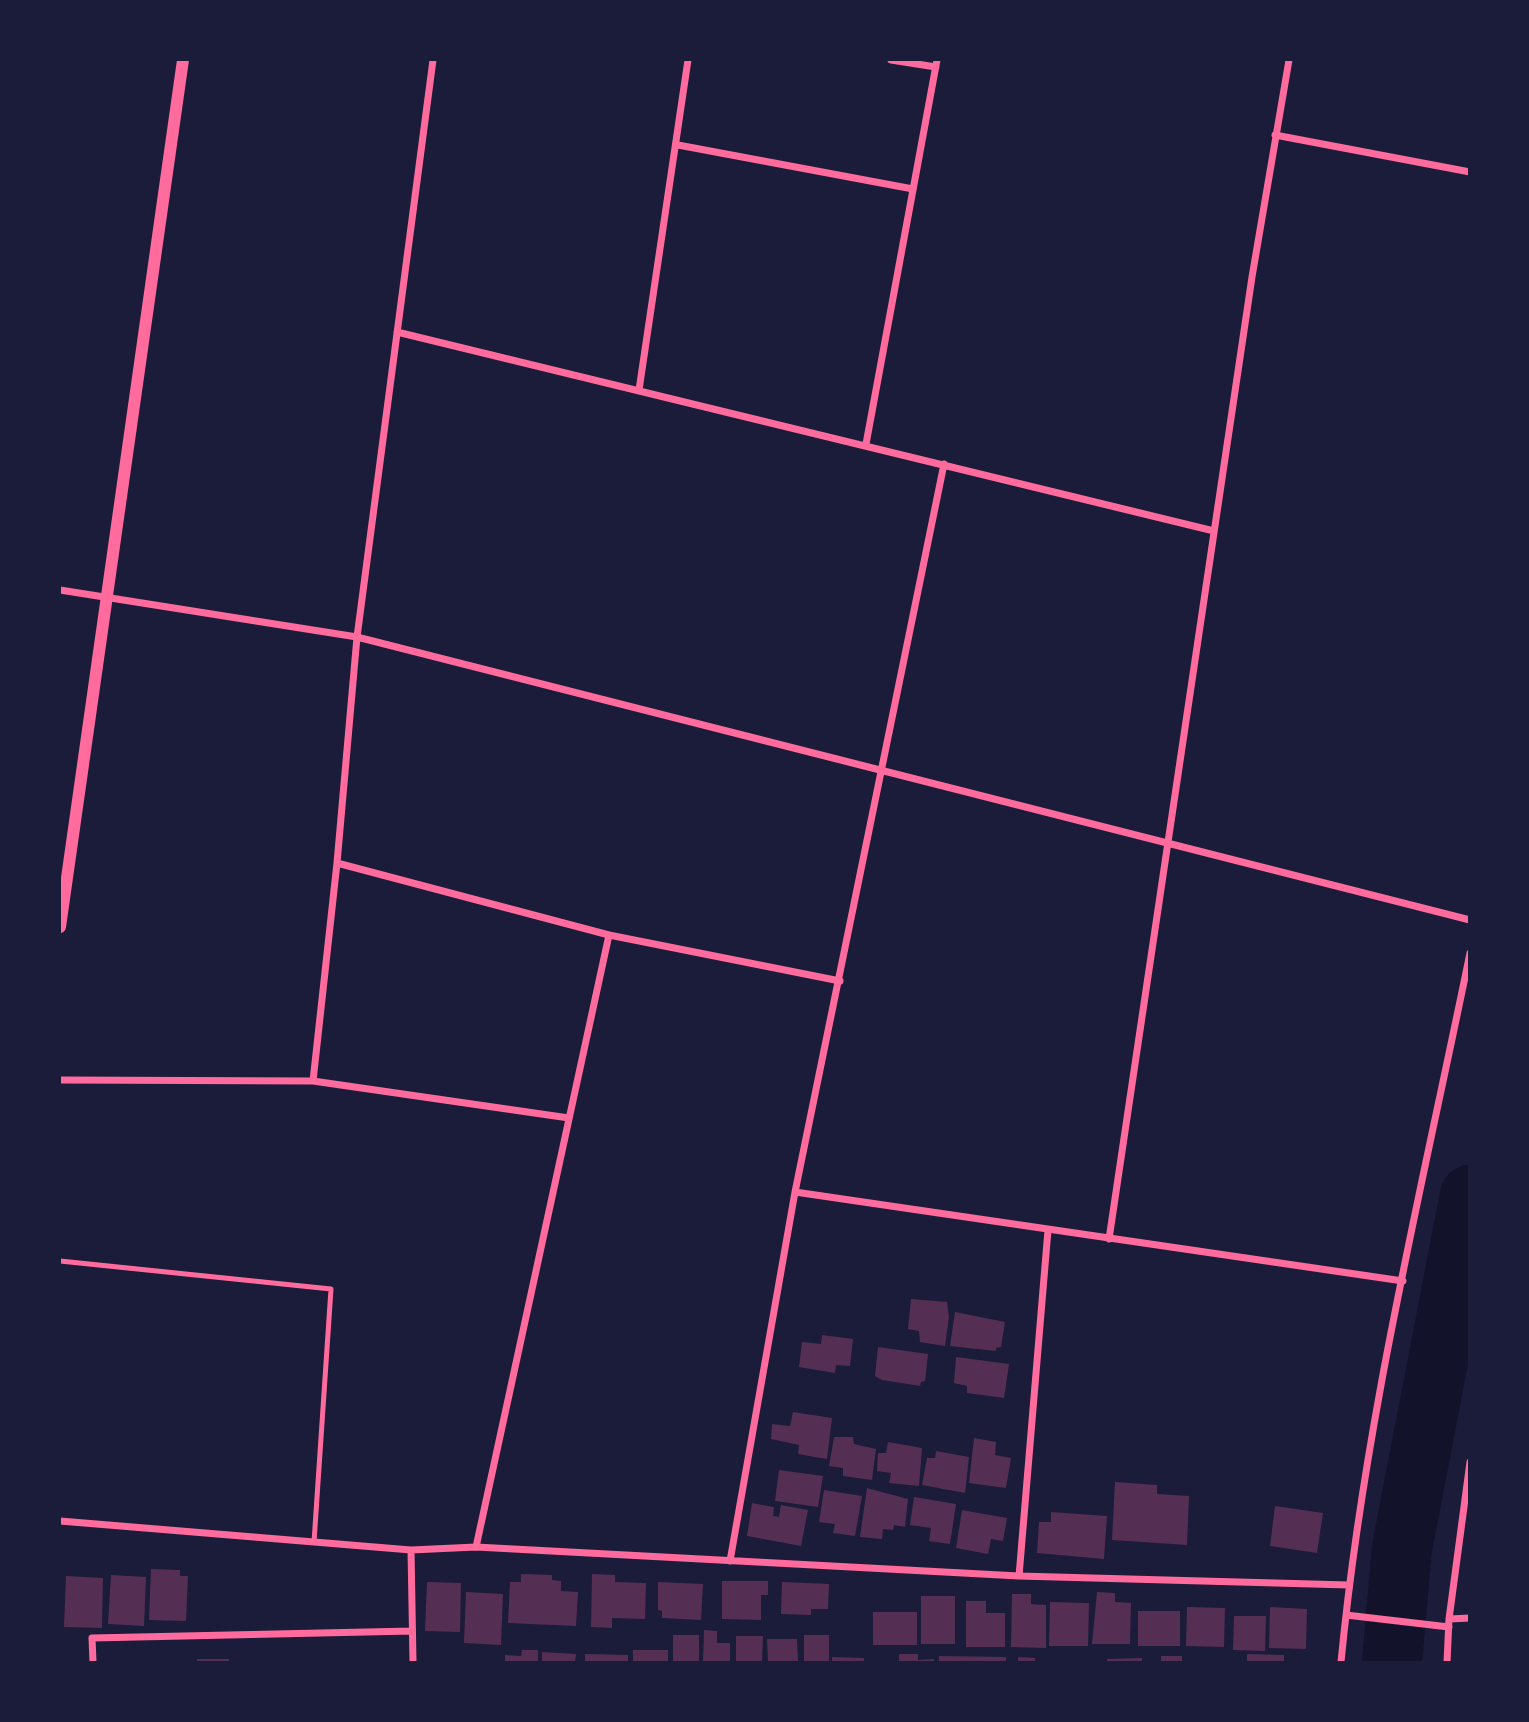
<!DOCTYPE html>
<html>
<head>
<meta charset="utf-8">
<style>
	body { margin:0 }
	#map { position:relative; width:1529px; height:1722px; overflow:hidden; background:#1b1b3a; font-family:Manrope,sans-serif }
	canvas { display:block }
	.frame { position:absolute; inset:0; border:61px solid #1b1b3a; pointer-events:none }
</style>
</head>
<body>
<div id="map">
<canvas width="1529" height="1722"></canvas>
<div class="frame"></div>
</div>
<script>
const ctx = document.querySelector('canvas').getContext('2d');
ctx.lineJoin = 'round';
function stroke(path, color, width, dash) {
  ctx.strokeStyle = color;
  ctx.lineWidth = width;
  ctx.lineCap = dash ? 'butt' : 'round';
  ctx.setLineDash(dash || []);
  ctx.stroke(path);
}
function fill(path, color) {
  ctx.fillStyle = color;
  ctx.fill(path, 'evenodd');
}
const river = new Path2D(`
	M1392 1662 1402 1548 1470 1195`);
const building = new Path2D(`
	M911 1299 947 1302 949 1317 945 1346 920 1342 919 1331 908 1329Z
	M955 1312 1005 1322 1001 1347 996 1348V1351L950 1346Z
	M822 1335 853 1339 850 1366 836 1365 835 1373 799 1367 802 1342 821 1344Z
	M878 1347 928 1354 925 1381 921 1382 920 1386 882 1380 875 1376Z
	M956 1357 1009 1364 1004 1398 967 1393V1386L954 1383Z
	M793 1412 832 1418 827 1459 798 1454 799 1445 771 1439 772 1424 790 1426Z
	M834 1437H853L854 1444 876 1449 872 1480 843 1476V1468L829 1466Z
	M974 1438 996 1442 995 1455 1011 1458 1006 1488 969 1483Z
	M888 1442 922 1448 919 1486 889 1483 891 1473 877 1471 878 1453H886Z
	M936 1451 969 1457 965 1493 922 1485 927 1458H935Z
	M779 1470 823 1476 818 1507 775 1501Z
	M1115 1482 1157 1485V1494L1189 1496 1187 1545 1112 1540Z
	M867 1488 908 1499 905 1527 894 1525 893 1530 883 1529 882 1539 860 1537Z
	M824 1490 862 1496 855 1536 833 1533 835 1524 819 1522Z
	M914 1497 956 1504 950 1544 929 1541 931 1528 910 1525Z
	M752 1503 774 1507 773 1516 779 1517 781 1505 808 1510 801 1546 747 1536Z
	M1275 1506 1323 1513 1317 1553 1270 1546Z
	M962 1510 1007 1518 1003 1541 991 1539 988 1554 956 1548Z
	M1051 1512 1107 1516 1104 1559 1037 1553 1039 1522H1051Z
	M151 1569 180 1570V1576H188L186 1621 149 1620Z
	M521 1574 552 1575V1580L561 1581V1591L578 1592 576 1626 508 1623 510 1582H521Z
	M592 1574 615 1575V1582L646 1583 645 1619 612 1618V1628L591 1627Z
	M111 1575 146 1577 144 1626 108 1624Z
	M66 1576 103 1578 102 1628 64 1627Z
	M722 1581H768V1595H761V1620L722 1619Z
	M427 1582 461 1583 460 1632 425 1631Z
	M658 1582 703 1584 701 1620 662 1618V1611L658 1610Z
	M782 1582 829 1584 828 1609H811V1615L781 1614Z
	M466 1592 503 1594 501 1645 464 1643Z
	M1097 1592 1115 1593V1602L1131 1603 1130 1644H1092Z
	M1012 1594H1031V1604L1046 1605V1648L1011 1647Z
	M921 1596H955V1644H921Z
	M966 1601H986V1613H1005V1647H966Z
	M1050 1602 1089 1603 1088 1646H1049Z
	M1187 1607 1225 1608 1224 1647 1186 1646Z
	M1270 1607 1307 1609 1306 1649 1269 1648Z
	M1138 1611H1180V1646H1138Z
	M873 1612H917V1645H873Z
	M1234 1616H1266L1265 1651 1233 1650Z
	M704 1630 717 1631V1643H730V1662H703Z
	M673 1635H699V1662H673Z
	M804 1635H829V1662H804Z
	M736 1636H763L762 1662H736Z
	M767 1639H797L798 1662H768Z
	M522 1650H538V1662H505V1655L521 1656Z
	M633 1650H668V1662H633Z
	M542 1652 576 1654 575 1662H542Z
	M585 1654 628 1655V1662H585Z
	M899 1654H918V1660L934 1659V1662H899Z
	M1247 1654 1284 1655V1662H1247Z
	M939 1656 1006 1657V1662H939Z
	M1161 1656H1182V1662H1161Z
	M832 1657 864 1658V1662H832Z
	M1018 1657 1035 1658V1662H1018Z
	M1142 1658V1662H1107V1659Z
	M197 1659H229V1662H197Z`);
const service = new Path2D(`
	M60 1261 331 1289 314 1542`);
const minor = new Path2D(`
	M891 60 936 67
	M1275 135 1470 172
	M678 145 913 189
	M397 332 1214 531
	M639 390 688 60
	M866 444 937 60
	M60 590 357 637 1470 920
	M337 863 609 935 840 981
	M60 1080 313 1081 569 1118
	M313 1081 337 863 357 637 433 60
	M795 1192 1403 1281
	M1109 1239 1252 277 1289 60
	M60 1521 411 1550 476 1547 1019 1576 1349 1585
	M476 1547 609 935
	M411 1550 413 1662
	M730 1561 795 1192 944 464
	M1019 1576 1048 1230
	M1346 1615 1449 1627
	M1449 1619 1470 1618
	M93 1662 92 1638 412 1631
	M1341 1662C1364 1423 1422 1188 1470 953
	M1447 1662 1449 1619 1470 1462`);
const tertiary = new Path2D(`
	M60 927 183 60`);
stroke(river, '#12122b', 60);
fill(building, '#542f53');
stroke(service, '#ff6b9d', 5);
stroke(minor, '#ff6b9d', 7);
stroke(tertiary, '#ff6b9d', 12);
</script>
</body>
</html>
